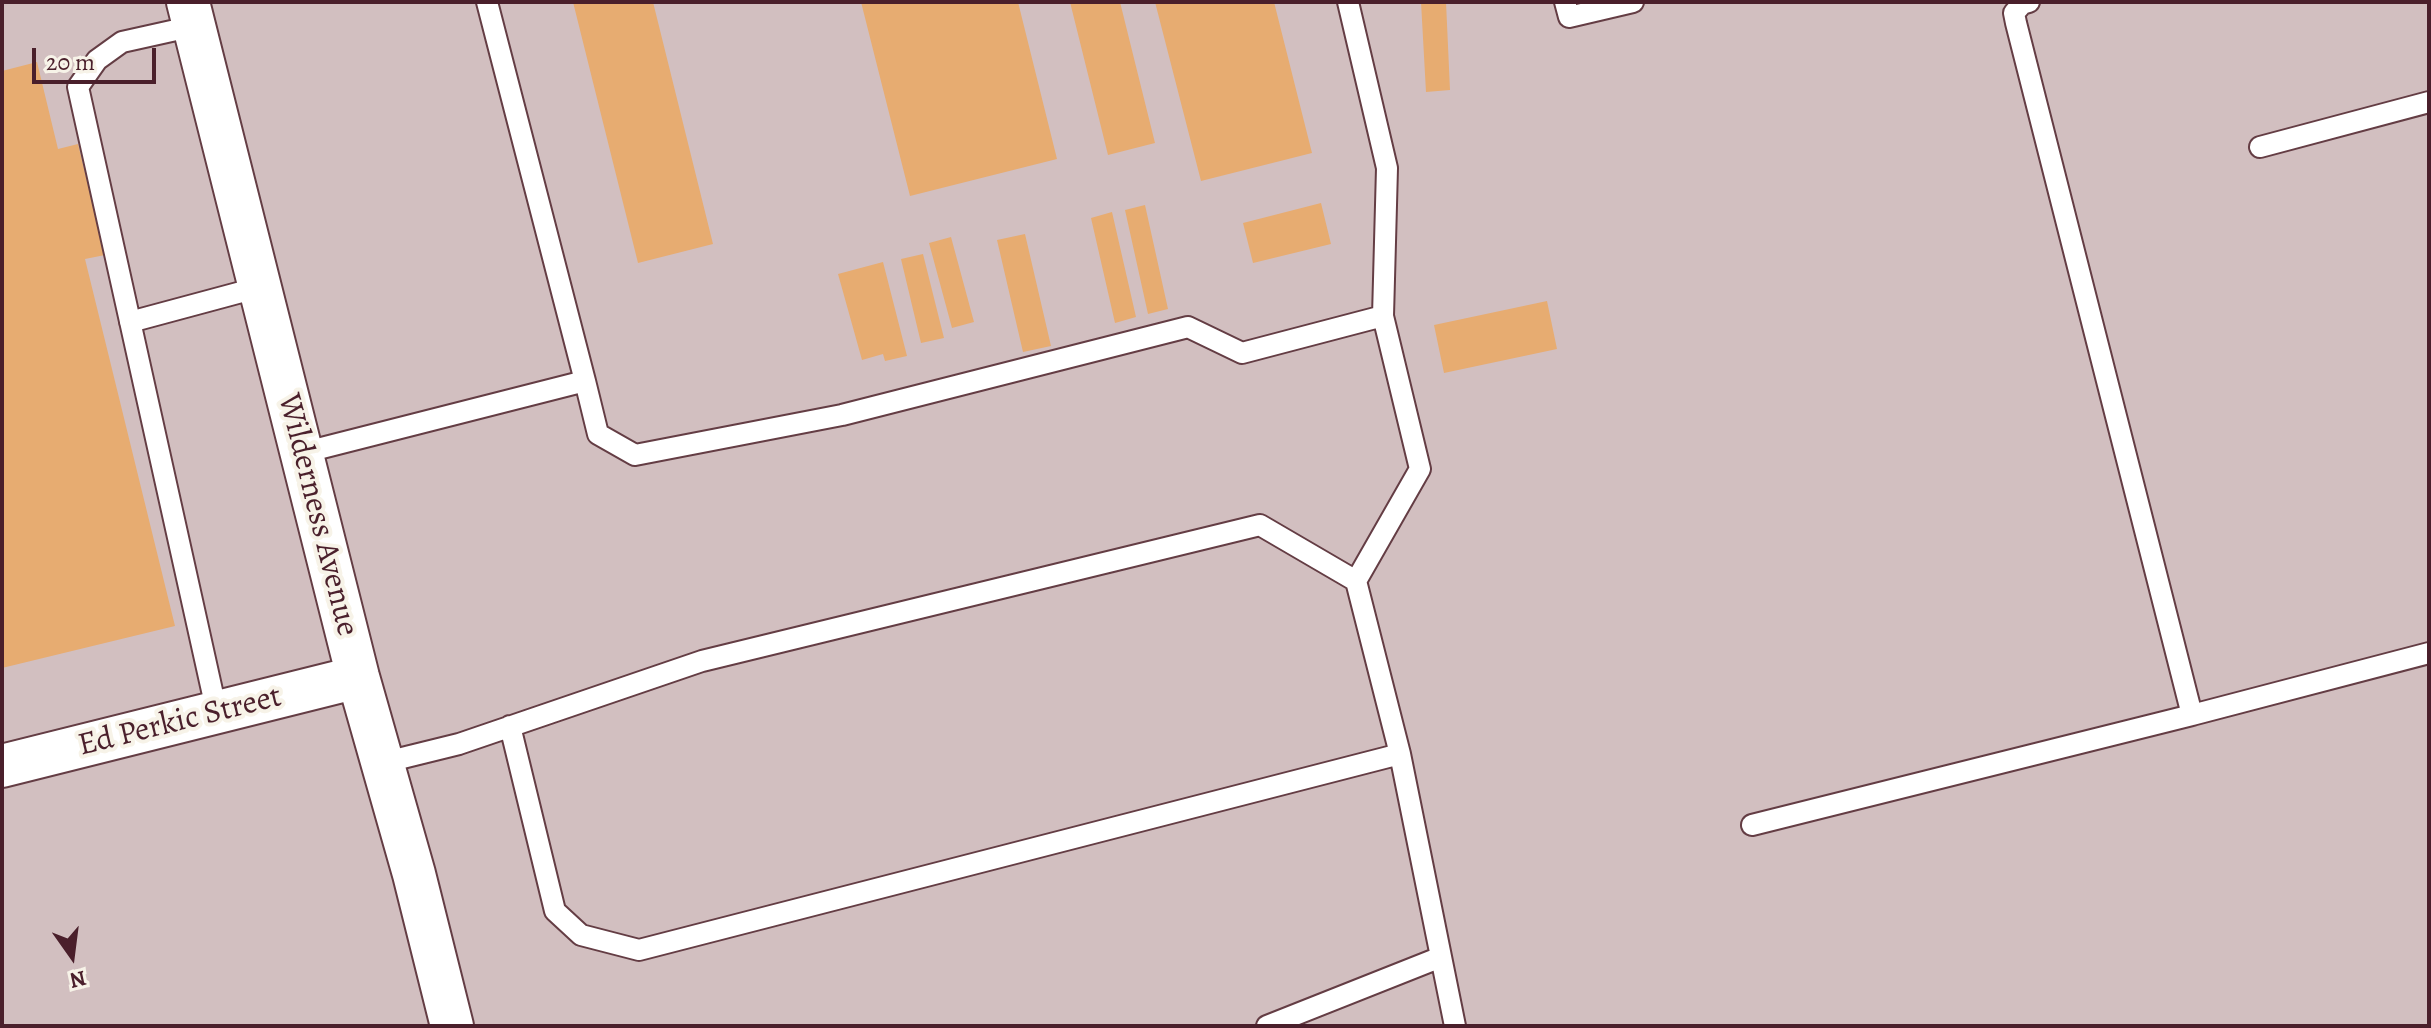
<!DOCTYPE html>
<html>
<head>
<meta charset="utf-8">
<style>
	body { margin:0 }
	#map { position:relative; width:2431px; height:1028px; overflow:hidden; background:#f4e6d1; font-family:Alegreya,serif }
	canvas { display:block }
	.frame { position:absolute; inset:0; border:4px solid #4a1f2b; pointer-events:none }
	.north { position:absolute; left:32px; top:916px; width:80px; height:80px; -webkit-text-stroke:6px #f7f3e8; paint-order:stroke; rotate:166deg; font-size:22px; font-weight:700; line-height:32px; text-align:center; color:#4a1f2b }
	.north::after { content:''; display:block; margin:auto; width:28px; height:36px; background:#4a1f2b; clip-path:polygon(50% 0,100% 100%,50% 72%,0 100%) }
	.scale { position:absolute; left:32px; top:48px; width:124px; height:36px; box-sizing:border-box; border:4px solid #4a1f2b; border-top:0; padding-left:10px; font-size:24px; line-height:28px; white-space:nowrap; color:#4a1f2b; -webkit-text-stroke:6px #f7f3e8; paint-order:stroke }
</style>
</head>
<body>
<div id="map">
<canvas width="2431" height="1028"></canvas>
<div class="frame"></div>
<div class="north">N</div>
<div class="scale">20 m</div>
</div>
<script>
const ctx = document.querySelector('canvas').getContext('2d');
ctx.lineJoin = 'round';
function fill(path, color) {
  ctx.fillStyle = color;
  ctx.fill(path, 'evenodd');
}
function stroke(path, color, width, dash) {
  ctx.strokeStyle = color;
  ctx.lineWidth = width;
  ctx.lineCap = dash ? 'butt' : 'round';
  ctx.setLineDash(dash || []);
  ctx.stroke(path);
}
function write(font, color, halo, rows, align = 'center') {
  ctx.font = font + ' Alegreya,serif';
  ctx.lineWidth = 8;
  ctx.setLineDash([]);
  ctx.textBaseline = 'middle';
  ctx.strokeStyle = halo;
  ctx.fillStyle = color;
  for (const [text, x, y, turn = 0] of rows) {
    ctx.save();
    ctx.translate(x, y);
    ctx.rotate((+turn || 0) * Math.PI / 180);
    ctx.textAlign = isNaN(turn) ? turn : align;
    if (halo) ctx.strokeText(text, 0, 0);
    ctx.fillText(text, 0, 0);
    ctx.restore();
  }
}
const industrial = new Path2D(`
	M2 2H2429V1026H2Z`);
const building = new Path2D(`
	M573 2H653L713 244 638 263Z
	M861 2H1018L1057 159 910 196Z
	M1070 2H1120L1155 143 1108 155Z
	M1155 2H1274L1312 153 1201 181Z
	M1421 2H1446L1450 90 1426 92Z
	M37 62 58 149 78 144 105 255 85 259 175 626 2 668V71Z
	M1321 203 1331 244 1253 263 1243 223Z
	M1145 205 1168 309 1148 314 1125 210Z
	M1112 212 1136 317 1115 323 1091 218Z
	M1025 234 1051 346 1023 352 997 240Z
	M951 237 974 322 952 328 929 243Z
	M923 254 944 338 921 343 901 259Z
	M883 262 907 356 885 361 883 354 862 360 838 274Z
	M1547 301 1557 349 1444 373 1434 325Z`);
const lane = new Path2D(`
	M1565 2 1569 17 1633 2
	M2029 2 2022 4 2014 13 2016 23 2192 715 2429 653
	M194 26 122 42 97 60 78 87 217 713
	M2260 147 2429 102
	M130 322 260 287
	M585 381 598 434 635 455 842 415 1188 327 1242 353 1383 316 1387 168 1348 2
	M302 453 585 381 487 2
	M1356 581 1420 469 1383 316
	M510 726 555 911 581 935 639 950 1400 754
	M382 763 459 744 702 661 1260 525 1356 581 1400 754 1455 1026
	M1752 825 2192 715
	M1267 1026 1441 957`);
const street = new Path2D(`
	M188 2 358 677 414 874 452 1026
	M2 766 358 677`);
const streetNames = [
	["Wilderness Avenue",317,515,76],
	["Ed Perkic Street",180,722,-14]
];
fill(industrial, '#d2bfc0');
fill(building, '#e7ac71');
stroke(lane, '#643d44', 24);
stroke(street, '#643d44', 46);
stroke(lane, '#fff', 20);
stroke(street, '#fff', 42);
write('32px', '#4a1f2b', '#f7f3e8', streetNames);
</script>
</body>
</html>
